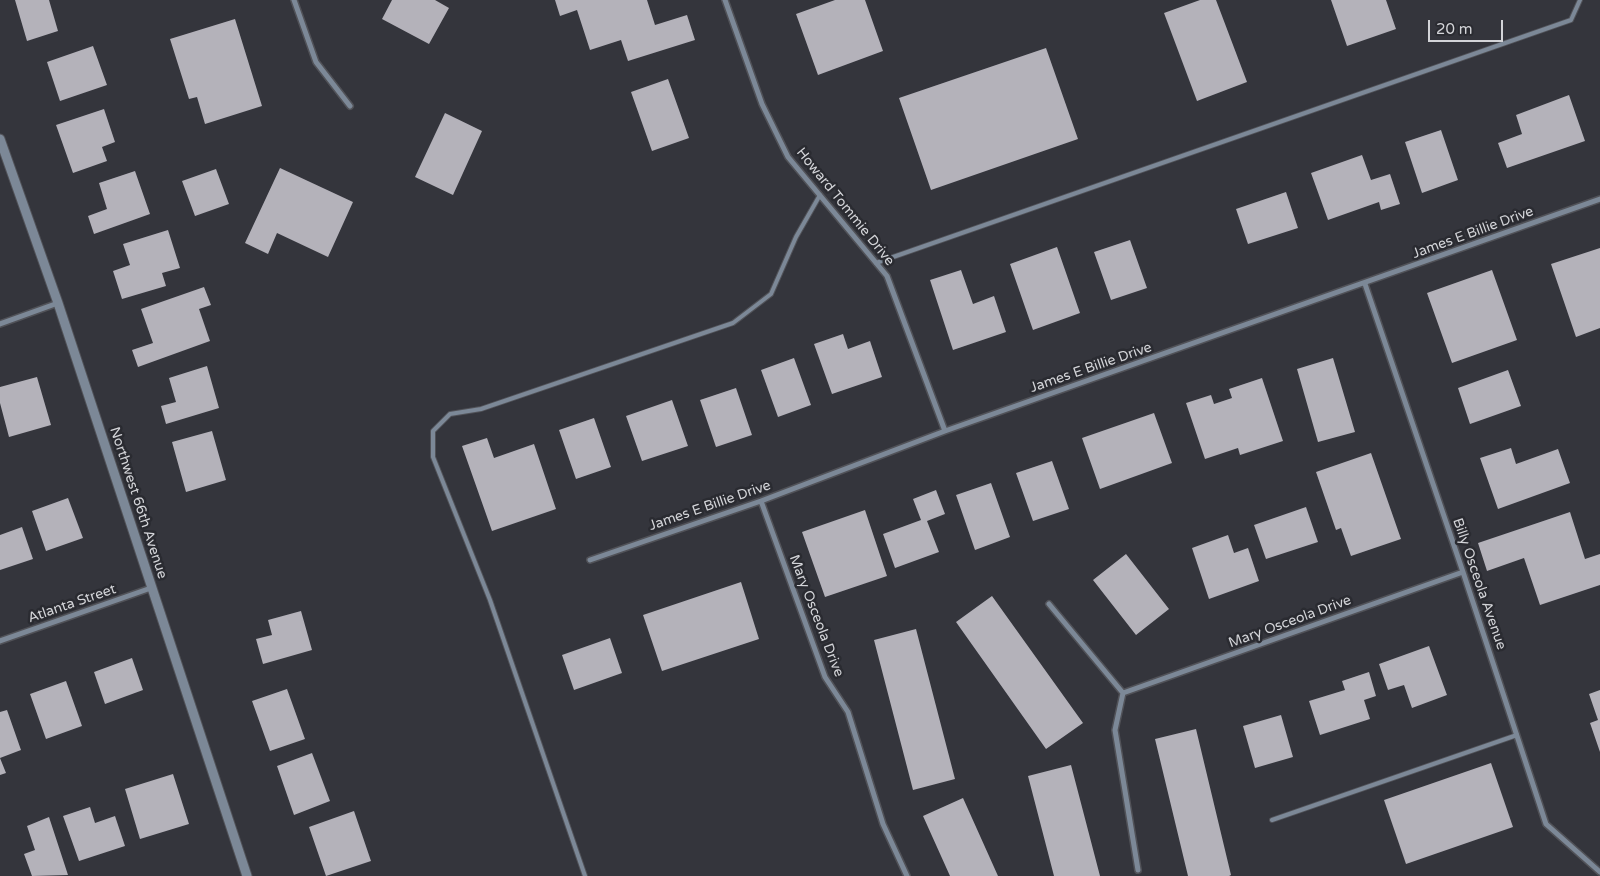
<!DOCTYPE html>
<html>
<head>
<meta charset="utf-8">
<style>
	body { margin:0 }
	#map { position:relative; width:1600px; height:876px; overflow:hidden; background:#34353c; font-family:"Varela Round",sans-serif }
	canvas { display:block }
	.scale { position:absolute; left:1428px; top:20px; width:75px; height:22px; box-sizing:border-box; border:2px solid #d3d4d8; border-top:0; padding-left:6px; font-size:15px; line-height:18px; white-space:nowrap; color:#d3d4d8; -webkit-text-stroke:4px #2a2b31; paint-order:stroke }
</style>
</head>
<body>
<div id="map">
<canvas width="1600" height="876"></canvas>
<div class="scale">20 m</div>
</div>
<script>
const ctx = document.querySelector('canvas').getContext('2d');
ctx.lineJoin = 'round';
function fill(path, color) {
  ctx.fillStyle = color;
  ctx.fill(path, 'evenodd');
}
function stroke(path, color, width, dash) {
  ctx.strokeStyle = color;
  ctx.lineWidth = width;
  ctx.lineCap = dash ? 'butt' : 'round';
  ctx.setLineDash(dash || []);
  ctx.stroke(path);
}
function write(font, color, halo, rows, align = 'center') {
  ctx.font = font + ' "Varela Round",sans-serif';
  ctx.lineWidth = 5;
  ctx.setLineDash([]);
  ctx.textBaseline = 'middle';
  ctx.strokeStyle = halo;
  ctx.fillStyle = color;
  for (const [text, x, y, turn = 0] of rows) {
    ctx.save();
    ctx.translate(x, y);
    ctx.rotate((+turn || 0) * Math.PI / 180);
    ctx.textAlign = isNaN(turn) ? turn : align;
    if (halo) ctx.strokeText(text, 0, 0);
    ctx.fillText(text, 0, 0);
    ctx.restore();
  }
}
const building = new Path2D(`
	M15 0H49L58 31 27 41Z
	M392 0H435L449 8 429 44 382 19Z
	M555 0H647L655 25 687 15 695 40 628 61 621 40 590 50 577 10 560 16Z
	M835 0H865L883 51 818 75 796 14Z
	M1200 0H1216L1247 82 1197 101 1164 13Z
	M1331 0H1386L1396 29 1347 46Z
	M235 19 262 106 205 124 197 97 189 99 170 39Z
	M93 46 107 85 60 101 47 62Z
	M1046 48 1078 139 931 190 899 98Z
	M668 79 689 138 652 151 631 92Z
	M1569 95 1585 141 1507 168 1498 143 1522 134 1516 115Z
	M104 109 115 142 102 147 107 161 73 173 56 125Z
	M445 113 482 131 453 195 415 177Z
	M1441 130 1458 180 1422 193 1405 142Z
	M1362 155 1371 180 1390 174 1400 204 1381 210 1379 202 1328 220 1311 173Z
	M280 168 353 202 328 257 277 233 268 254 245 243Z
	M216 169 229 204 195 216 182 181Z
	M135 171 150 214 94 234 88 216 107 209 99 183Z
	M1286 192 1298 228 1248 244 1236 209Z
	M168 230 180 268 162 273 166 286 122 299 113 271 130 265 123 244Z
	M1130 240 1147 288 1111 300 1094 252Z
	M1057 247 1080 313 1033 330 1010 264Z
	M1600 248V328L1576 337 1551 264Z
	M961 270 973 304 994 296 1006 332 953 350 930 280Z
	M1492 270 1517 340 1452 363 1427 293Z
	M204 287 211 305 199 309 210 341 138 367 132 350 153 343 141 309Z
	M843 334 848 349 870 341 882 377 832 394 814 344Z
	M794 358 811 405 778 417 761 370Z
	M1333 358 1355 432 1318 442 1297 369Z
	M207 366 219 408 166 424 161 406 176 402 169 378Z
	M1508 370 1521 406 1470 424 1458 388Z
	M37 377 51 425 9 437 0 403V387Z
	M1262 378 1283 441 1240 455 1238 448 1205 459 1186 403 1211 395 1214 404 1232 398 1229 389Z
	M736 388 752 435 716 447 700 400Z
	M672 400 688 446 642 461 626 416Z
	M1154 413 1172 463 1100 489 1082 438Z
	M594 418 611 467 576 479 559 430Z
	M212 431 226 480 186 492 172 442Z
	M487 438 494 458 534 444 556 509 492 531 462 446Z
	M1511 448 1516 464 1558 449 1570 483 1498 509 1480 458Z
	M1371 453 1401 539 1351 556 1341 528 1336 530 1316 472Z
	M1052 461 1069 509 1033 521 1016 473Z
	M991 483 1010 537 975 550 956 495Z
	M936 490 945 514 927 521 939 552 895 568 883 534 921 520 913 499Z
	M68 498 83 538 46 551 32 511Z
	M1306 507 1318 542 1266 559 1254 525Z
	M865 510 887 576 825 597 802 532Z
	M1570 512 1585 559 1600 554V585L1540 605 1524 558 1487 571 1478 543Z
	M22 527 33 559 0 570V535Z
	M1228 535 1234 553 1248 548 1259 581 1209 599 1192 548Z
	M1126 554 1169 609 1136 635 1093 580Z
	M741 582 759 639 662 671 643 615Z
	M992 596 1083 723 1046 749 956 622Z
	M301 611 312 650 263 664 256 639 272 635 268 620Z
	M916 629 955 779 913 790 874 640Z
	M610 638 622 673 574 690 562 655Z
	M1429 646 1447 695 1412 708 1404 685 1388 690 1379 664Z
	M132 658 143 690 105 704 94 672Z
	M1369 672 1376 696 1364 700 1370 719 1320 735 1309 701 1345 690 1342 681Z
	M66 681 82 726 46 739 30 694Z
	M287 689 305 739 270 751 252 701Z
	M1600 690V752L1590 723 1598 720 1589 694Z
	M7 710 21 750 0 758 6 773 0 775V712Z
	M1281 715 1293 757 1255 768 1243 726Z
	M1196 729 1231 875 1229 876H1188L1155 739Z
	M312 753 330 801 294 815 277 766Z
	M1491 763 1513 827 1406 864 1384 800Z
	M1071 765 1100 876H1054L1028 776Z
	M173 774 189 824 140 839 125 789Z
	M963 798 998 876H950L923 816Z
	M90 807 95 823 115 816 125 846 79 861 63 816Z
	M354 811 371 861 326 876 309 827Z
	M49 817 68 875 32 876 24 854 35 850 27 826Z`);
const service = new Path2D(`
	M876 263 1571 20 1580 0
	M1272 820 1517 735
	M585 876 490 600 433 457V431L450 414 481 409 733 323 771 294 796 237 820 195`);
const minor = new Path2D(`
	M294 0 316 62 350 106
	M725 0 762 104 788 157 887 276 945 431
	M1365 284 1463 572 1546 824 1600 872
	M0 324 58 303
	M761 501 825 677 848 712 883 824 907 876
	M590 560 761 501 945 431 1600 199
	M1049 604 1123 693 1115 730 1138 870
	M0 641 151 588
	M1123 693 1463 572`);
const tertiary = new Path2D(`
	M0 139 58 303 247 876`);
const streetNames = [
	["Howard Tommie Drive",845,207,51],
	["James E Billie Drive",1473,233,-20],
	["James E Billie Drive",1091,368,-19],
	["Northwest 66th Avenue",138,503,72],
	["James E Billie Drive",710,506,-19],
	["Billy Osceola Avenue",1479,584,71],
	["Atlanta Street",72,604,-19],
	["Mary Osceola Drive",816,616,69],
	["Mary Osceola Drive",1290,622,-20]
];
fill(building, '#b4b2ba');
stroke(service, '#515258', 6);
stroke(minor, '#515258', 8);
stroke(tertiary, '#515258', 11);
stroke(service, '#7c8897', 4);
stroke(minor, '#7c8897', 5);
stroke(tertiary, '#7c8897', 9);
write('14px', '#d3d4d8', '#2a2b31', streetNames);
</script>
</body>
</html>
